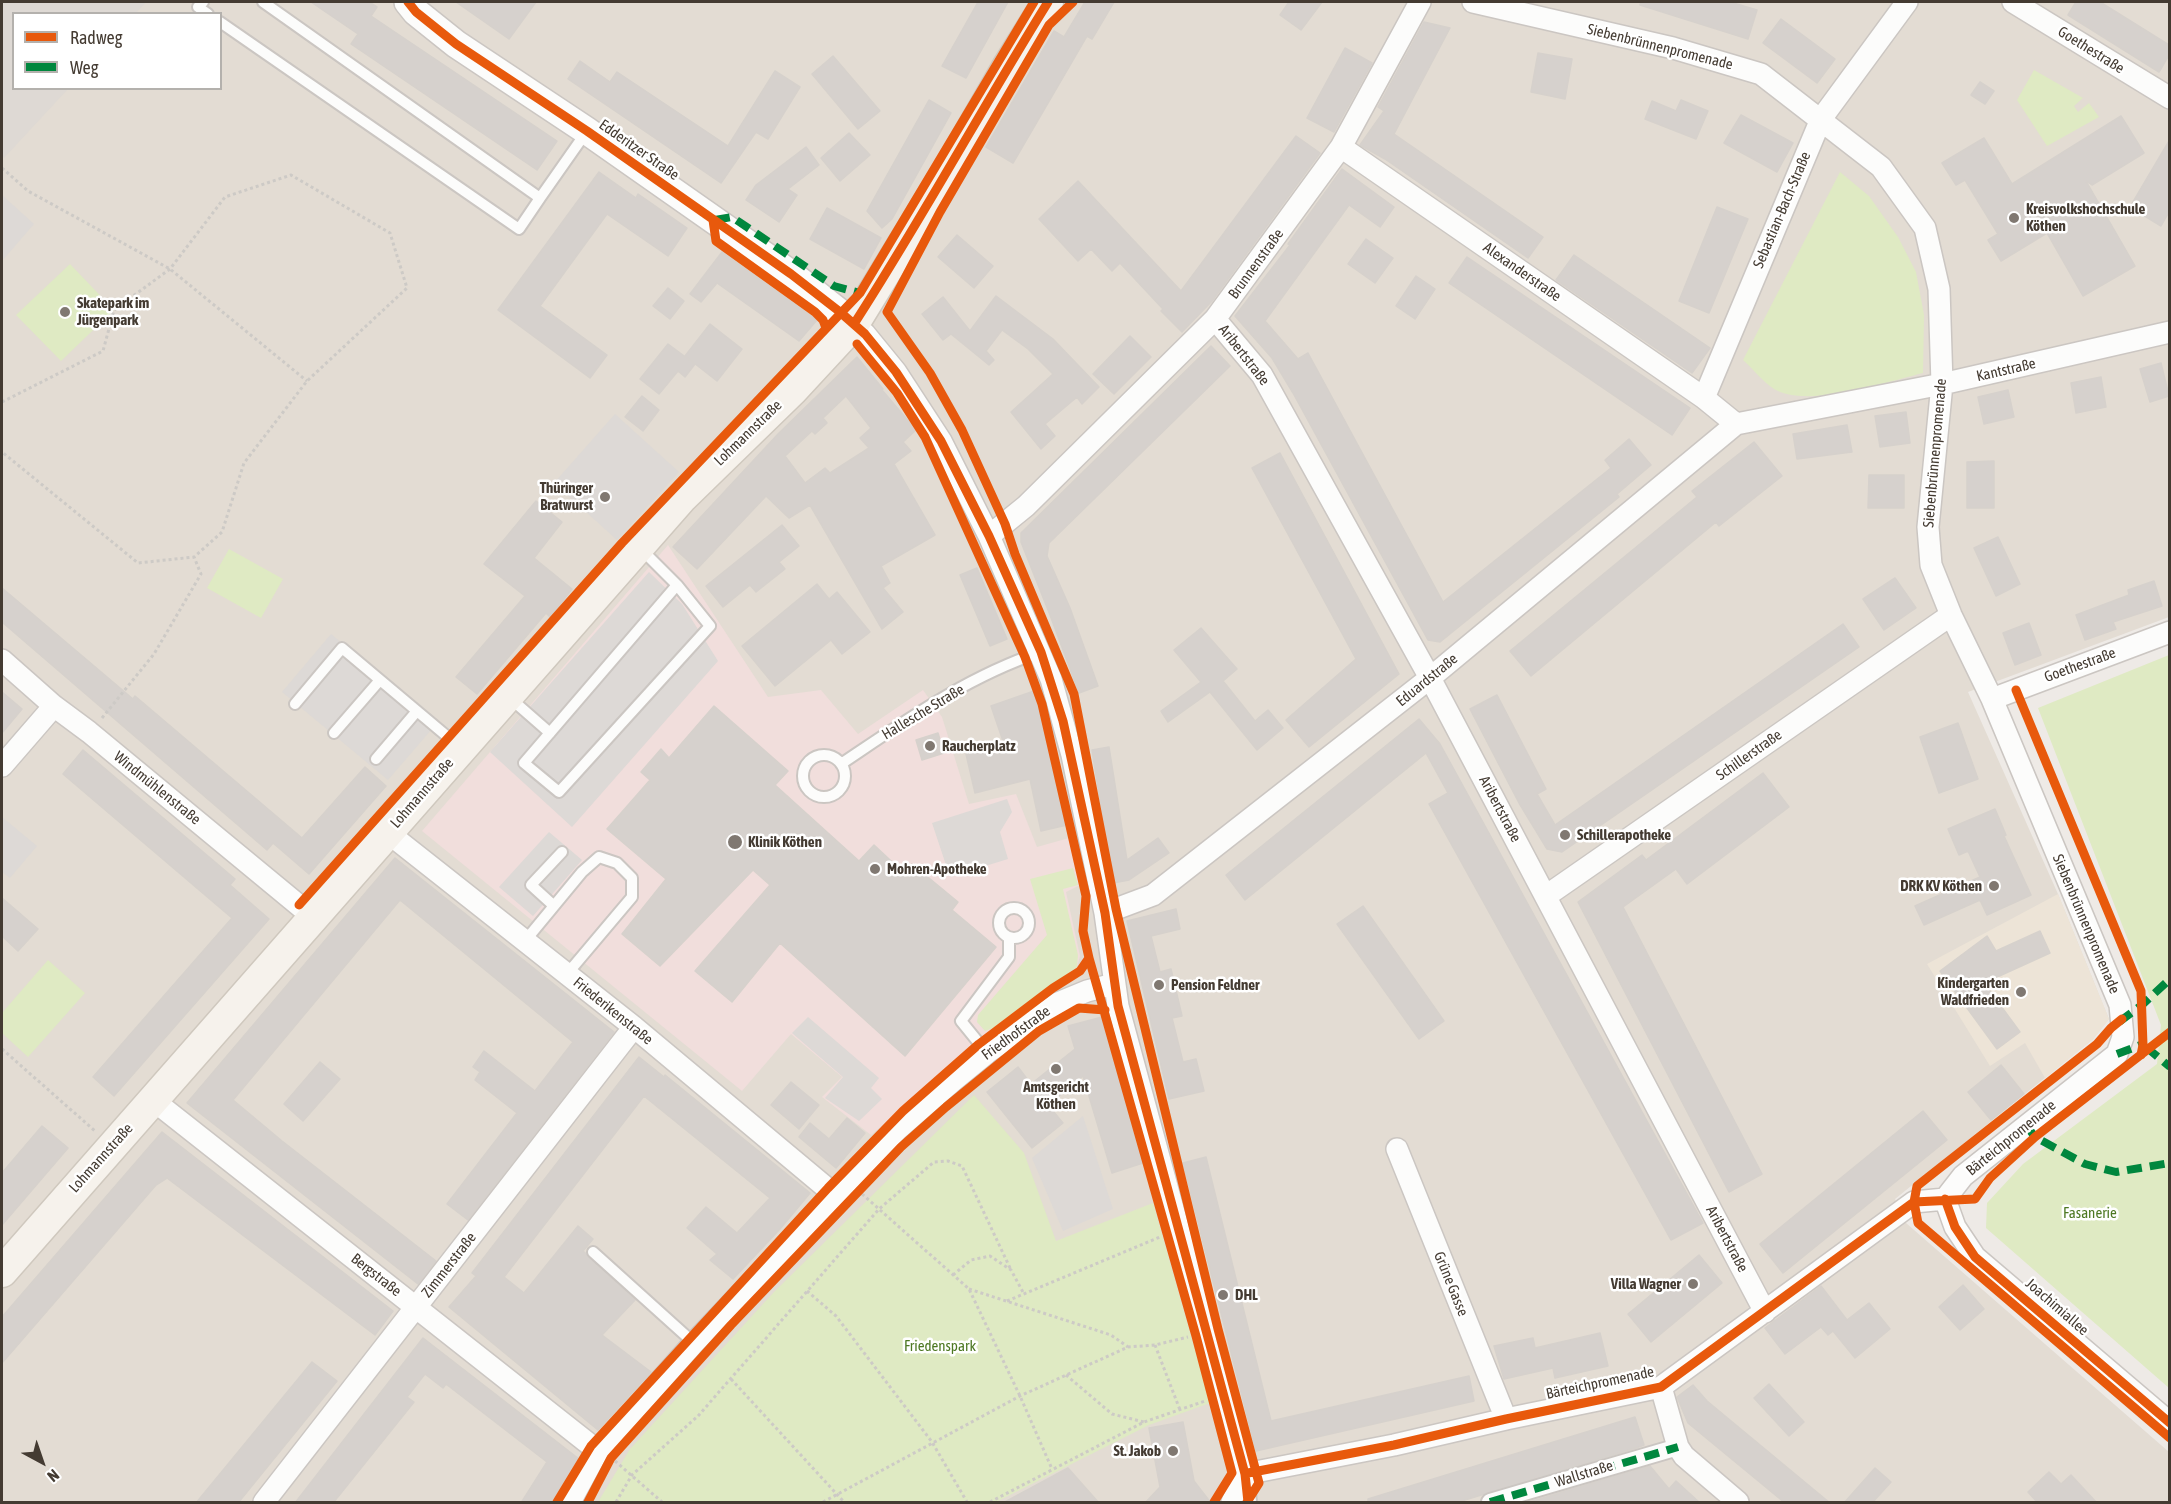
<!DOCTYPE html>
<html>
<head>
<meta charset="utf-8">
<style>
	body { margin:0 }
	#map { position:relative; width:2171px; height:1504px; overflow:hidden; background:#eeeae6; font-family:"Asap Condensed",sans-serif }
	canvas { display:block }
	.frame { position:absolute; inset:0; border:3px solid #443b32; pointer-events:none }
	.legend { position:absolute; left:12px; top:12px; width:210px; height:78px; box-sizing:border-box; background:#fff; border:2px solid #b4b1ad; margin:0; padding:8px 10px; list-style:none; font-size:18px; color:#443b32 }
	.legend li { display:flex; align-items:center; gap:12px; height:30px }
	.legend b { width:30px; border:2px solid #b4b1ad }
	.north { position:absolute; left:12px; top:1432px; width:60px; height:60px; -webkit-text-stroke:4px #fff; paint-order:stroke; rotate:140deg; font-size:16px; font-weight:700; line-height:24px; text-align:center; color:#443b32 }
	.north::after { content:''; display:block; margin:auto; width:21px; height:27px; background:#443b32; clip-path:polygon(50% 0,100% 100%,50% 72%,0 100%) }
</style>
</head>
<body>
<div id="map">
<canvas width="2171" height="1504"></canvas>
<div class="frame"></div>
<ul class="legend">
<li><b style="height:8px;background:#e8590c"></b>Radweg</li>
<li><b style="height:8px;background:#00873e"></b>Weg</li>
</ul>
<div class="north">N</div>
</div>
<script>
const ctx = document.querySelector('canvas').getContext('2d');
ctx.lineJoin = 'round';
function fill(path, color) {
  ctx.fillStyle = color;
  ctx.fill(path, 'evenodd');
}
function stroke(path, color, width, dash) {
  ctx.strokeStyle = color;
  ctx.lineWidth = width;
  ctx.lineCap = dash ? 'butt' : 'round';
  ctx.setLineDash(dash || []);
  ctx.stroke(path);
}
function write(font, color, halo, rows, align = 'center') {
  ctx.font = font + ' "Asap Condensed",sans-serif';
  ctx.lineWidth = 5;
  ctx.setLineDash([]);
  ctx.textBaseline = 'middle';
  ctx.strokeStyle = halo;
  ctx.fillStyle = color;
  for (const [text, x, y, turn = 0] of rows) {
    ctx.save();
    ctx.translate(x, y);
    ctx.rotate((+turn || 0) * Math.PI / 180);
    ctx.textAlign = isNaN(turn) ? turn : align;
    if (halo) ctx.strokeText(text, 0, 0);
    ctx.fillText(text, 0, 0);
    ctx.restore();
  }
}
const residential = new Path2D(`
	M2 2H2169V617L1968 692 2058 894 2109 1019 2093 1039 1895 1199 1906 1223 2169 1452V1502H2ZM14 14H220V88H14Z`);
const industrial = new Path2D(`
	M2 2H146L136 13 14 14V88L68 89 4 158 2 156Z`);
const education = new Path2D(`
	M2058 894 2109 1019 2093 1039 2045 1078 2025 1043 1990 1066 1927 964Z`);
const medical = new Path2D(`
	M668 545 768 697 821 690 858 734 923 690 942 717 969 804 1016 794 1037 847 1069 838 1080 885 1066 892 1080 956 1077 967 989 1034 871 1135 822 1097 842 1077 791 1034 742 1091 422 831Z`);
const green = new Path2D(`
	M2034 70 2083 98 2074 106 2078 112 2089 103 2099 117 2047 146 2017 100Z
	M1840 172 1869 196 1898 237 1916 272 1924 315 1923 373C1886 382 1807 409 1774 389 1763 382 1753 369 1743 360Z
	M70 264 114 310 61 361 16 315Z
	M229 549 283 579 261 618 207 588Z
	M2169 655V1388L1986 1228 1987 1203 2023 1164 2157 1064 2161 1025 2038 708Z
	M1073 868 1078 885 1063 889 1078 955 1077 967 993 1028 985 1031 977 1022 978 1015 1047 935 1030 879Z
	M48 960 85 993 28 1057 2 1033V1013Z
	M974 1095 1024 1153 1056 1241 1153 1203 1210 1403 1149 1425 996 1502H598L630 1449 774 1292Z`);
const parking = new Path2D(`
	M2 195 34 224 2 261Z
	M615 414 679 472 617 540 554 483Z
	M649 572 682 604 718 661 572 827 490 752Z
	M331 634 438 722 388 780 282 692Z
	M1007 799 1012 812 1000 832 1008 859 950 877 932 823Z
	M2 817 37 846 10 878 2 872Z
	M549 832 582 860 533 916 499 887Z
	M808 1017 879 1078 871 1088 882 1099 859 1121 825 1098 843 1077 792 1033Z
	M1083 1116 1113 1209 1063 1231 1032 1158Z`);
const building = new Path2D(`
	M311 2H369L377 7 371 16 557 141 537 170 351 44 358 34Z
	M456 2H536L509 39Z
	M978 2H1008L966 78 942 66Z
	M1085 2H1114L1092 39 1087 36 1013 163 986 147 1054 31 1064 37Z
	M1289 2H1322L1301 30 1280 15Z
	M1641 2H1730L1757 10 1748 39 1640 5Z
	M2076 2H2100L2169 45V55L2159 72 2068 15Z
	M1781 19 1835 59 1817 83 1763 43Z
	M1424 22 1450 28 1394 134 1543 237 1528 258 1385 159 1360 145 1384 111 1378 107Z
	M1345 48 1372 63 1334 132 1307 118Z
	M1538 53 1572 59 1565 99 1531 92Z
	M833 56 880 111 858 129 812 74Z
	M580 61 610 82 617 72 728 146 775 71 800 87 768 139 756 132 721 183 568 79Z
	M1980 82 1994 91 1985 104 1971 95Z
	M929 100 951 113 892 219 882 228 867 211Z
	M1681 100 1708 111 1696 139 1645 119 1652 101 1676 111Z
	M1741 115 1793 143 1777 172 1724 143Z
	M2121 116 2144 153 2092 185 2086 181 2135 266 2083 296 2047 233 2001 261 1988 240 1998 234 1965 180 1956 185 1942 163 1984 138 2012 184Z
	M849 133 870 155 840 181 821 158Z
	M1296 136 1320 153 1212 301 1182 332 1161 311 1163 309 1120 263 1112 271 1091 249 1078 261 1039 219 1078 181 1181 291Z
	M2169 141V212L2161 226 2130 207Z
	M806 147 819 165 788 189 797 195 779 222 746 200 756 185Z
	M1342 169 1394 207 1380 227 1349 205 1265 321 1298 359 1308 353 1443 602 1611 468 1605 460 1629 439 1651 465 1617 494 1619 497 1440 642 1428 640 1293 393 1272 358 1235 316 1290 245 1288 244Z
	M599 172 636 198 638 194 687 228 668 256 607 214 540 306 607 355 590 378 498 310Z
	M1717 207 1748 219 1709 313 1679 301Z
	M827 208 881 238 864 269 810 239Z
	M957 235 993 266 974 288 938 257Z
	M1366 239 1393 258 1375 283 1348 264Z
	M722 252 817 320 799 341 717 283 701 302 690 294Z
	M1574 255 1710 348 1692 373 1556 280Z
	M1467 257 1690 408 1672 435 1449 283Z
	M1416 276 1435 289 1415 319 1396 306Z
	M668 288 684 301 670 319 653 306Z
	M996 296 1053 339 1099 387 1082 404 1077 397 1045 424 1055 436 1041 449 1011 412 1053 374 1028 349 1002 330 986 351 994 360 989 365 951 334 943 340 922 314 943 297 970 331Z
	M710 324 742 349 717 381 685 356Z
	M1130 336 1151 357 1114 394 1093 374Z
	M668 344 695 364 685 377 678 371 659 394 640 379Z
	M1211 346 1230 366 1049 543 1047 556 1070 608 1098 686 1079 693 1050 615 1021 542V533Z
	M857 357 883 389 882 390 916 430 903 442 911 451 894 464 935 535 881 566 890 583 883 588 903 612 882 629 810 505 789 518 766 496 697 569 673 547 778 434ZM846 396 871 428 860 438 869 448 830 473 825 468 805 483 785 456 812 431 815 434 827 423 823 418Z
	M2161 363 2169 396 2150 402 2140 369Z
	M2101 377 2106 407 2076 413 2071 383Z
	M2008 390 2014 417 1984 424 1978 397Z
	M642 396 659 410 643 431 625 417Z
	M1906 412 1910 443 1880 447 1875 416Z
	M1847 425 1852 452 1797 459 1793 434Z
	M1754 442 1782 476 1719 526 1716 522 1531 676 1510 651 1697 497 1692 491Z
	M1280 453 1399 674 1309 747 1286 720 1356 659 1252 468Z
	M1994 461V508H1967V462Z
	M1869 475H1904V508H1868Z
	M536 501 562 522 534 558 572 589 550 617 546 613 477 694 456 677 525 596 484 564Z
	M782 525 799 546 779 562 785 569 756 592 750 585 723 607 706 586Z
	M1998 537 2020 584 1996 596 1974 548Z
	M977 568 1007 639 990 646 960 575Z
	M1895 578 1916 608 1884 630 1863 599Z
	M2154 581 2162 606 2113 622 2116 629 2085 640 2076 615 2129 595 2128 590Z
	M817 584 829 599 837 592 870 632 842 654 831 640 775 686 742 646Z
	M2 588 133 699 135 696 302 838 365 767 386 786 309 874 273 843 267 850 2 622Z
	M2029 623 2041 655 2015 665 2003 633Z
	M1843 624 1859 647 1562 852 1547 849 1519 803 1470 709 1497 695 1546 789 1537 794 1555 825Z
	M1201 628 1237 669 1223 681 1255 721 1268 710 1283 728 1257 750 1210 692 1168 722 1161 711 1201 682 1174 650Z
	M1034 691 1041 712 1067 825 1041 831 1030 779 975 793 966 754 1004 744 991 706Z
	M2 692 22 709 2 733Z
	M714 706 788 771 775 785 859 861 874 845 904 873 912 864 958 902 952 910 996 947 905 1056 780 943 732 1002 695 971 770 885 753 870 660 966 622 934 666 879 607 829 650 780 641 772 661 749 669 758Z
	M1419 719 1440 744 1703 1223 1671 1240 1429 804 1448 793 1426 753 1245 900 1226 875Z
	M1958 723 1978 779 1939 793 1920 737Z
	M938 733 944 753 922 760 916 740Z
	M1109 747 1127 860 1158 838 1169 853 1129 880 1113 883 1092 750Z
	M83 750 235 879 230 885 269 919 114 1096 93 1077 232 918 63 774Z
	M1763 773 1789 807 1687 884 1676 869 1623 907 1762 1174 1729 1192 1578 902 1642 855 1646 860Z
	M1995 809 2006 835 2004 836 2031 895 1987 915 1980 900 1924 925 1915 906 1980 877 1968 851 1959 855 1948 829Z
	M395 858 614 1032 468 1220 447 1204 517 1113 475 1080 480 1072 473 1067 484 1051 535 1091 573 1042 400 900 233 1100 282 1141 436 1261 418 1284 187 1103Z
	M2 898 38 929 18 951 2 936Z
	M1363 906 1444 1021 1419 1039 1337 924Z
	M1176 909 1180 929 1151 936 1160 972 1171 969 1182 1016 1172 1018 1183 1062 1196 1059 1204 1091 1169 1099 1127 921Z
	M2040 931 2050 953 1984 983 2020 1032 1997 1049 1940 971 1987 936 1996 951Z
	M1106 1016 1127 1092H1124L1146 1162 1112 1173 1083 1076 1048 1105 1063 1123 1032 1148 987 1092 1018 1067 1031 1084 1075 1049 1068 1026Z
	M639 1057 664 1077 665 1075 810 1193 780 1229 733 1279 710 1260 717 1254 687 1228 706 1207 737 1233 770 1198 644 1096 504 1277 524 1293 578 1226 593 1239 583 1251 635 1300 602 1335 651 1372 598 1430 449 1307 476 1276 472 1273Z
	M320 1062 340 1079 303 1121 284 1104Z
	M2001 1065 2024 1094 1991 1120 1968 1092Z
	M791 1082 819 1105 799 1129 771 1105Z
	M1923 1111 1947 1140 1783 1273 1760 1244Z
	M847 1118 865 1133 836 1168 799 1137 810 1123 829 1139Z
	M42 1126 68 1148 2 1225V1173Z
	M162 1132 393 1311 375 1335 167 1178 156 1185 2 1363V1317Z
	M1206 1157 1271 1421 1469 1376 1474 1401 1256 1451 1183 1163Z
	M1699 1255 1722 1283 1651 1342 1628 1314Z
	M1963 1285 1984 1309 1960 1330 1939 1307Z
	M1821 1286 1847 1320 1869 1303 1890 1329 1855 1358 1833 1331 1828 1335 1821 1327 1785 1354 1765 1328Z
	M1600 1333 1608 1366 1555 1378 1553 1368 1504 1379 1494 1346 1533 1338 1535 1348Z
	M423 1338 579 1459 550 1503H521L547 1462 446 1384 443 1388 425 1374 407 1397 414 1402 333 1503H295Z
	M312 1362 337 1381 238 1503H196Z
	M1769 1384 1804 1422 1789 1436 1754 1398Z
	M1693 1385 1707 1401 1830 1503H1785L1688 1423 1677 1397Z
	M1635 1417 1644 1445 1636 1448 1455 1503H1368V1499Z
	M1183 1422 1194 1481 1211 1503H1145L1160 1487 1149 1428Z
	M1650 1466 1669 1489 1676 1481 1700 1503H1526Z
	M1068 1468 1099 1503H1003Z
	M1875 1468 1891 1482 1872 1503H1844Z
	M2049 1472 2061 1484 2071 1475 2097 1503H2038L2028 1492Z`);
const path = new Path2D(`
	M2 168 28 191 170 269 307 381
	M2 402 103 351 114 310 170 269 225 197 291 175 390 233 407 288 307 381 244 463 222 532 194 557 138 563 2 452
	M102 718 154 654 201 574 194 557
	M2 1049 95 1131
	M862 1194 969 1289 1020 1396 1052 1469
	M953 1275 971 1260 990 1256 1011 1270 1024 1294
	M969 1289 1111 1335 1128 1347
	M807 1291 836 1316 932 1442 967 1502
	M1007 1301 1160 1237
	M1155 1345 1180 1410
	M1066 1375 1112 1414 1144 1422
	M731 1379 844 1502
	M615 1461 662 1502
	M616 1502 632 1475 698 1416 879 1209 934 1162 948 1161 962 1166 1011 1270
	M823 1502 1020 1396 1128 1347 1155 1345 1188 1337
	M990 1502 1144 1422 1205 1401`);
const service = new Path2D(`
	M203 2 198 7 208 14
	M263 2 540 198 587 131
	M220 22 519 229 540 198
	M641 549 677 585 524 763 559 792 710 626 677 585
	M510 698 550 733
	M295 704 342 648 461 748
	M334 733 380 680
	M803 776a21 21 0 1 1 42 0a21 21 0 1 1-42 0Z
	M376 759 417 711
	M841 764C905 721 968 676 1041 652
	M553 905 531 885 562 852
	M999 923a15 15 0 1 1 30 0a15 15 0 1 1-30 0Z
	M525 941 582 872 599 857 617 863 632 878V897L567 974
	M987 1053 961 1021 1009 957V938
	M593 1252 694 1343`);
const pedestrian = new Path2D(`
	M1245 1474 1248 1502
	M1490 1502 1678 1447`);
const minor = new Path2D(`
	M2013 2 2170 98
	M1341 147 1704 398
	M1215 319 1262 375 1430 678 1765 1312
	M854 324 865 334 896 372 941 441 989 536 1051 679 1072 755 1105 913 1118 1006 1245 1474
	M1736 424 1704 398 1821 119 1907 2
	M989 536 1026 506 1215 319 1341 147 1420 2
	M2 660 54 706 89 732 313 917
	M1992 699 2170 632
	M2 766 54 706
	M387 832 634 1027 835 1195
	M1546 896 1951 615
	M1105 913 1153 895 1430 678 1736 424 1942 384 2170 332
	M153 1100 598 1451
	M1397 1149 1506 1419
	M1945 1199 1955 1227 1975 1257 2170 1423
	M1661 1387 1678 1447 1684 1456 1738 1502
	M1245 1474 1394 1445 1506 1419 1661 1387 1914 1202 1945 1199 1963 1176 2117 1054 2123 1037 2120 1005 1992 699 1951 615 1931 565 1928 527 1942 384 1939 289 1925 228 1881 167 1761 74 1673 48 1473 2
	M264 1502 634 1027
	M570 1502 598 1451 694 1343 898 1129 954 1080 987 1053 1058 1003 1087 991 1114 984
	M1232 1502 1245 1474`);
const tertiary = new Path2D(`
	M408 2 416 12 456 44 587 131 791 274 854 324`);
const secondary = new Path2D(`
	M2 1272 681 499 792 391 854 324 946 174 1008 66 1048 2`);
const quiet = new Path2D(`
	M715 220 732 217 834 286 860 293
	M2119 1022 2142 1005 2170 979
	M2146 1047 2170 1067
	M2117 1054 2146 1043
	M2026 1125 2035 1137 2085 1164 2116 1172 2170 1163
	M1490 1502 1678 1447`);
const cycleway = new Path2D(`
	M408 2 416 12 456 44 587 131 791 274 840 312 865 334 896 372 941 441 989 536 1041 652 1063 721 1105 913 1118 1006 1245 1474 1248 1502
	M1073 2 1049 25 940 212 887 312 930 373 962 430 1005 524 1015 554 1074 694 1116 909 1218 1329 1259 1483 1247 1502
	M713 220 716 241 815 312 823 320 826 328
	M854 324C922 219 982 108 1048 2
	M2016 690 2141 991 2143 1045 2141 1055
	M299 905 622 543 860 293 1034 2
	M1089 958 1196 1336 1232 1473 1214 1502
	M2122 1019 2111 1028 2097 1044 1917 1186 1914 1202 1918 1223 2170 1438
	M1945 1199 1955 1227 1975 1257 2170 1423
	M1248 1473 1394 1445 1506 1419 1661 1387 1914 1202 1975 1199 1990 1178 2035 1137 2170 1032
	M557 1502 591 1446 828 1188 903 1111 979 1044 1053 988 1080 971 1089 958 1083 931 1086 896 1042 704 1025 657 925 437 897 393 857 344
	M588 1502 611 1458 731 1325 901 1147 946 1107 1039 1031 1079 1008 1105 1010`);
const markers = [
	[2014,218,6,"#807871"],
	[65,312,6,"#807871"],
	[605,497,6,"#807871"],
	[930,746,6,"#807871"],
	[1565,835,6,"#807871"],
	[735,842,8,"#807871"],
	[875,869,6,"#807871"],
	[1994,886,6,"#807871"],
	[1159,985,6,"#807871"],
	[2021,992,6,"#807871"],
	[1056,1069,6,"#807871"],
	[1693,1284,6,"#807871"],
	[1223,1295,6,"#807871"],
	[1173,1451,6,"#807871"]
];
const streetNames = [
	["Siebenbrünnenpromenade",1660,47,14],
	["Goethestraße",2091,50,32],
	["Edderitzer Straße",639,150,35],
	["Sebastian-Bach-Straße",1782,210,-67],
	["Brunnenstraße",1256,264,-54],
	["Alexanderstraße",1522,272,35],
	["Aribertstraße",1244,355,52],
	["Kantstraße",2006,370,-13],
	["Lohmannstraße",748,433,-44],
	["Siebenbrünnenpromenade",1935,453,-85],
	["Goethestraße",2080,665,-20],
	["Eduardstraße",1427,680,-39],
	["Hallesche Straße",923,712,-31],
	["Schillerstraße",1749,755,-35],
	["Windmühlenstraße",157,788,39],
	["Lohmannstraße",422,793,-49],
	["Aribertstraße",1500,809,62],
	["Siebenbrünnenpromenade",2086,924,67],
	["Friederikenstraße",613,1011,39],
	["Friedhofstraße",1016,1033,-36],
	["Bärteichpromenade",2011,1138,-39],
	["Lohmannstraße",101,1158,-48],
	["Aribertstraße",1727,1239,62],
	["Zimmerstraße",449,1265,-52],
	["Bergstraße",376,1275,38],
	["Grüne Gasse",1451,1284,68],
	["Joachimiallee",2057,1307,41],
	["Bärteichpromenade",1600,1383,-12],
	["Wallstraße",1584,1474,-17]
];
const poiNames = [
	["Kreisvolkshochschule",2026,209],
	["Köthen",2026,226],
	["Skatepark im",77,303],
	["Jürgenpark",77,320],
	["Thüringer",593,488,"right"],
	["Bratwurst",593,505,"right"],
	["Raucherplatz",942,746],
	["Schillerapotheke",1577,835],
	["Klinik Köthen",748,842],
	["Mohren-Apotheke",887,869],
	["DRK KV Köthen",1982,886,"right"],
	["Kindergarten",2009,983,"right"],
	["Waldfrieden",2009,1000,"right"],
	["Pension Feldner",1171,985],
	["Amtsgericht",1056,1087,"center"],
	["Köthen",1056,1104,"center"],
	["Villa Wagner",1681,1284,"right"],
	["DHL",1235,1295],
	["St. Jakob",1161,1451,"right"]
];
const parkNames = [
	["Fasanerie",2090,1213],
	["Friedenspark",940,1346]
];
fill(residential, '#e3dcd3');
fill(industrial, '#ded9d4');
fill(education, '#ede4d7');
fill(medical, '#f1dedc');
fill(green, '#dfeac3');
fill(parking, '#ddd9d6');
fill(building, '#d6d1cd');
stroke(building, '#d6d1cc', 1.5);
stroke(service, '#cbc6c2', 14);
stroke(pedestrian, '#cbc6c2', 20);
stroke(minor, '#cbc6c2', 24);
stroke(tertiary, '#cbc6c2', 30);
stroke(secondary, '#cfc8be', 33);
stroke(path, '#cdcac6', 3, [3, 3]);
stroke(service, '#fcfcfb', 10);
stroke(pedestrian, '#fcfcfb', 16);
stroke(minor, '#fcfcfb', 21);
stroke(tertiary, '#fcfcfb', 27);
stroke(secondary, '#f6f2ec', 30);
stroke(quiet, '#00873e', 8, [15, 8]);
stroke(cycleway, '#e8590c', 9);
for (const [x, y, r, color] of markers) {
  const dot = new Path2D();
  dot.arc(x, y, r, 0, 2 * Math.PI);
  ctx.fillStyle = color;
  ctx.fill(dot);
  stroke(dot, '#fff', 2);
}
write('15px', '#443b32', '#fff', streetNames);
write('bold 15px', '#443b32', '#fff', poiNames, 'left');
write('15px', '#4d7823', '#fff', parkNames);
</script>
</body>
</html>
